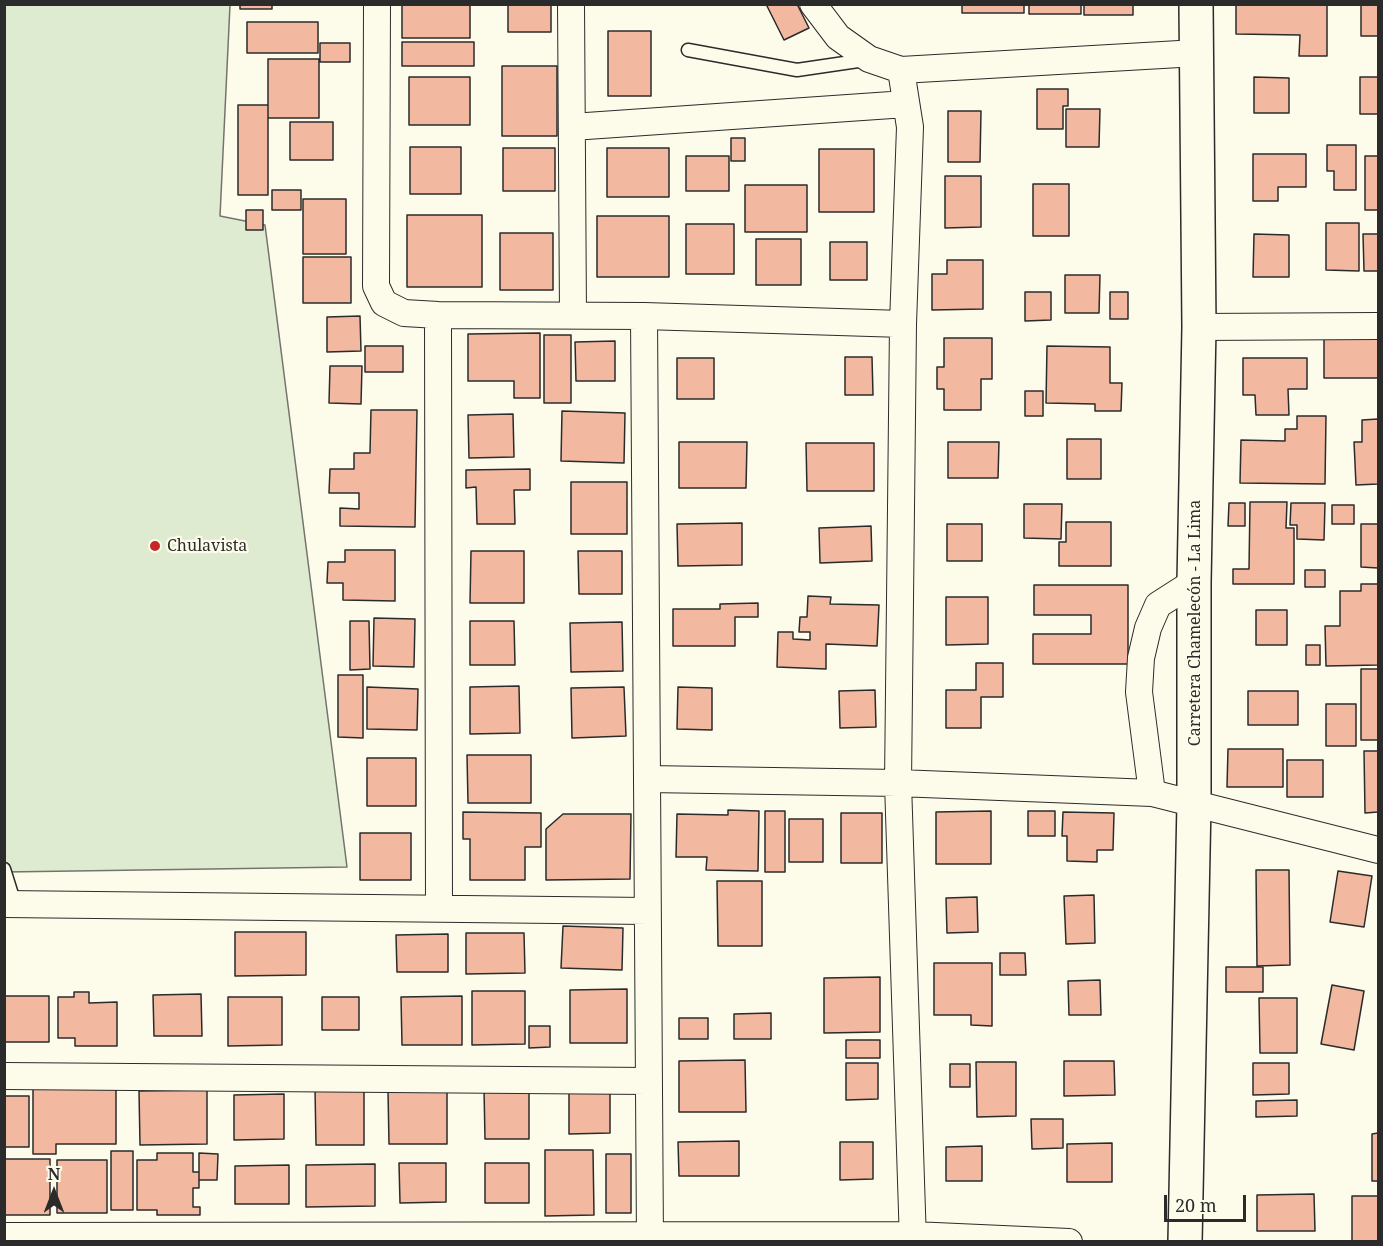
<!DOCTYPE html>
<html>
<head>
<meta charset="utf-8">
<style>
	body { margin:0 }
	#map { position:relative; width:1383px; height:1246px; overflow:hidden; background:#fdfbea; font-family:"Noto Serif",serif }
	canvas { display:block }
	.frame { position:absolute; inset:0; border:6px solid #2b2b2b; pointer-events:none }
	.north { position:absolute; left:24px; top:1162px; width:60px; height:60px; -webkit-text-stroke:4px #fdfbea; paint-order:stroke; rotate:0deg; font-size:16px; font-weight:700; line-height:24px; text-align:center; color:#2b2b2b }
	.north::after { content:''; display:block; margin:auto; width:21px; height:27px; background:#2b2b2b; clip-path:polygon(50% 0,100% 100%,50% 72%,0 100%) }
	.scale { position:absolute; left:1164px; top:1195px; width:82px; height:27px; box-sizing:border-box; border:3px solid #2b2b2b; border-top:0; padding-left:8px; font-size:18px; line-height:21px; white-space:nowrap; color:#2b2b2b; -webkit-text-stroke:4px #fdfbea; paint-order:stroke }
</style>
</head>
<body>
<div id="map">
<canvas width="1383" height="1246"></canvas>
<div class="frame"></div>
<div class="north">N</div>
<div class="scale">20 m</div>
</div>
<script>
const ctx = document.querySelector('canvas').getContext('2d');
ctx.lineJoin = 'round';
function fill(path, color) {
  ctx.fillStyle = color;
  ctx.fill(path, 'evenodd');
}
function stroke(path, color, width, dash) {
  ctx.strokeStyle = color;
  ctx.lineWidth = width;
  ctx.lineCap = dash ? 'butt' : 'round';
  ctx.setLineDash(dash || []);
  ctx.stroke(path);
}
function write(font, color, halo, rows, align = 'center') {
  ctx.font = font + ' "Noto Serif",serif';
  ctx.lineWidth = 4.5;
  ctx.setLineDash([]);
  ctx.textBaseline = 'middle';
  ctx.strokeStyle = halo;
  ctx.fillStyle = color;
  for (const [text, x, y, turn = 0] of rows) {
    ctx.save();
    ctx.translate(x, y);
    ctx.rotate((+turn || 0) * Math.PI / 180);
    ctx.textAlign = isNaN(turn) ? turn : align;
    if (halo) ctx.strokeText(text, 0, 0);
    ctx.fillText(text, 0, 0);
    ctx.restore();
  }
}
const green = new Path2D(`
	M4 5H230L220 216 265 225 347 867 5 872Z`);
const building = new Path2D(`
	M240 4H272V9H240Z
	M402 4H470V38H402Z
	M508 4H551V32H508Z
	M766 4H797L809 28 784 40Z
	M962 4H1024V13H962Z
	M1029 4H1081V14H1029Z
	M1084 4H1133V15H1084Z
	M1236 4H1327V56H1299L1300 35 1236 34Z
	M1361 4H1378V36H1361Z
	M247 22H318V53H247Z
	M608 31H651V96H608Z
	M402 42H474V66H402Z
	M320 43H350V62H320Z
	M268 59H319V118H268Z
	M502 66H557V136H502Z
	M409 77H470V125H409Z
	M1254 77 1289 78V113H1254Z
	M1360 77H1378V114H1360Z
	M1037 89H1068V106H1063V129H1037Z
	M238 105H268V195H238Z
	M1066 109H1100L1099 147H1066Z
	M948 111H981L980 162H948Z
	M290 122H333V160H290Z
	M731 138H745V161H731Z
	M1327 145H1356V190H1334V171H1327Z
	M410 147H461V194H410Z
	M503 148H555V191H503Z
	M607 148H669V197H607Z
	M819 149H874V212H819Z
	M1253 154H1306V187H1278V201H1253Z
	M686 156H729V191H686Z
	M1365 156H1378V210H1365Z
	M945 176H981V227L945 228Z
	M1033 184H1069V236H1033Z
	M745 185H807V232H745Z
	M272 190H301V210H272Z
	M303 199H346V254H303Z
	M246 210H263V230H246Z
	M407 215H482V287H407Z
	M597 216H669V277H597Z
	M1326 223H1359V271L1326 270Z
	M686 224H734V274H686Z
	M500 233H553V290H500Z
	M1254 234 1289 235V277H1253Z
	M1363 234H1378V271H1364Z
	M756 239H801V285H756Z
	M830 242H867V280H830Z
	M303 257H351V303H303Z
	M947 260H983V309L932 310V274H947Z
	M1065 275H1100L1099 313H1065Z
	M1025 292H1051V320L1025 321Z
	M1110 292H1128V319H1110Z
	M360 316 361 351 327 352V317Z
	M1324 331H1378V378H1324Z
	M540 333V398H514V381H468V334Z
	M544 335H571V403H544Z
	M944 338H992V379H981V410H944V389H937V367H944Z
	M615 341V381H576L575 342Z
	M365 346H403V372H365Z
	M1047 346 1110 347V383H1122L1121 411H1095V404L1046 403Z
	M845 357H872L873 395H845Z
	M677 358H714V399H677Z
	M1243 358H1307V389H1288L1289 415H1256L1255 395H1243Z
	M330 366H362L361 404 329 403Z
	M1025 391H1043V416H1025Z
	M371 410H417L415 527 340 526V508L359 509V493H329L330 469H354V453H370Z
	M562 411 625 413 624 463 561 461Z
	M513 414 514 457 469 458 468 415Z
	M1297 416H1326L1325 484 1240 483 1241 440 1285 441V429H1297Z
	M1378 419V484L1356 485 1354 442H1362V420Z
	M1067 439H1101V479H1067Z
	M679 442H747L746 488H679Z
	M948 442H999L998 478H948Z
	M806 443H874V491H807Z
	M530 469V490H514L515 524H477L476 487 466 488V470Z
	M571 482H627V534H571Z
	M1250 502H1287L1286 528H1294V584H1233V569H1249Z
	M1229 503H1245V526H1228Z
	M1291 503H1325L1324 540 1297 539V525H1290Z
	M1024 504H1062L1061 539 1024 538Z
	M1332 505H1354V524H1332Z
	M1066 522H1111V566H1059V542H1066Z
	M742 523V565L678 566 677 524Z
	M947 524H982V561H947Z
	M1361 524H1378V568L1361 567Z
	M871 526 872 561 820 563 819 528Z
	M345 550H395V601L343 600V583H327L328 562H345Z
	M471 551H524V603H470Z
	M578 551H622V594H579Z
	M1305 570H1325V587H1305Z
	M1361 584H1378V665L1326 666 1325 626H1340V591H1361Z
	M1034 585H1128V664H1033V634H1091V615H1034Z
	M808 596 831 597 830 604 879 605 877 646 826 644V669L777 667 778 632H793V639L810 640V632H799L800 617H807Z
	M946 597H988V644L946 645Z
	M758 603V617H735V646H673V609H720V604Z
	M1256 610H1287V645H1256Z
	M374 618 415 619 414 667 373 666Z
	M350 621H369L370 669 350 670Z
	M470 621H514L515 665H470Z
	M622 622 623 671 571 672 570 623Z
	M1306 645H1320V665H1306Z
	M976 663H1003V697H981V728H946V690H976Z
	M1361 669H1378V740H1361Z
	M338 675H363V738L338 737Z
	M519 686 520 733 470 734V687Z
	M367 687 418 689 417 730 367 729Z
	M624 687 626 736 572 738 571 688Z
	M678 687 712 688V730L677 729Z
	M875 690 876 727 840 728 839 691Z
	M1248 691H1298V725H1248Z
	M1326 704H1356V746H1326Z
	M1228 749H1283V787H1227Z
	M1364 751H1378V812L1365 813Z
	M467 755H531V803H468Z
	M367 758H416V806H367Z
	M1287 760H1323V797H1287Z
	M728 810 759 811 758 871 706 870 707 857H676L677 814 728 815Z
	M765 811H785V872H765Z
	M991 811V864H936V812Z
	M1028 811H1055V836H1028Z
	M463 812 541 813V847H525V880H470V839H463Z
	M1063 812 1114 813 1113 850H1097V862L1067 861V836H1062Z
	M841 813H882V863H841Z
	M563 814H631L630 879 546 880V829Z
	M789 819H823V862H789Z
	M360 833H411V880H360Z
	M1256 870H1289L1290 965 1257 966Z
	M1338 871 1372 876 1364 927 1330 922Z
	M717 881H762V946H718Z
	M1094 895 1095 943 1066 944 1064 896Z
	M977 897 978 932 947 933 946 898Z
	M563 926 623 928 622 970 561 968Z
	M235 932H306V975L235 976Z
	M466 933H524L525 973 466 974Z
	M448 934V972H397L396 935Z
	M1000 953H1025L1026 975H1000Z
	M934 963H992V1026L971 1025V1015H934Z
	M1226 967H1263V992H1226Z
	M880 977V1032L824 1033V978Z
	M1100 980 1101 1015H1069L1068 981Z
	M1332 985 1364 991 1354 1050 1321 1044Z
	M627 989V1043H570V990Z
	M472 991H525V1044L472 1045Z
	M74 992H89V1003L117 1002V1046H75V1038H58V997H74Z
	M201 994 202 1036H154L153 995Z
	M4 996H49V1042H4Z
	M462 996V1045H402L401 997Z
	M228 997H282V1045L228 1046Z
	M322 997H359V1030H322Z
	M1259 998H1297V1053H1260Z
	M771 1013V1039H734V1014Z
	M679 1018H708V1039H679Z
	M529 1026H550V1047L529 1048Z
	M846 1040H880V1058H846Z
	M745 1060 746 1112H679V1061Z
	M1064 1061H1114L1115 1095 1064 1096Z
	M976 1062H1016V1116L977 1117Z
	M846 1063H878V1099L846 1100Z
	M1253 1063H1289V1094L1253 1095Z
	M950 1064H970V1087H950Z
	M116 1087V1144H56V1154H33V1088Z
	M364 1087V1145H316L315 1088Z
	M529 1088V1139H485L484 1089Z
	M610 1088V1133L569 1134V1089Z
	M207 1090V1144L140 1145 139 1091Z
	M388 1091H447V1144H389Z
	M284 1094V1139L234 1140V1095Z
	M4 1096H29V1147H4Z
	M1297 1100V1116L1256 1117V1101Z
	M1031 1119H1063V1148L1032 1149Z
	M1378 1133V1181H1372V1134Z
	M739 1141V1176H679L678 1142Z
	M840 1142H873V1179L840 1180Z
	M1112 1143V1182H1067V1144Z
	M982 1146V1181H946V1147Z
	M545 1150H593L594 1215 545 1216Z
	M111 1151H133V1210H111Z
	M157 1153H193V1172H199V1188H193V1207H200V1215H157V1210H137V1160H157Z
	M199 1153 218 1154 217 1180H199Z
	M606 1154H631V1213H606Z
	M4 1159H50V1215H4Z
	M57 1160H107V1213H57Z
	M399 1163H446V1202L400 1203Z
	M485 1163H529V1203H485Z
	M375 1164V1206L306 1207V1165Z
	M289 1165V1204H235V1166Z
	M1314 1194 1315 1231H1257V1195Z
	M1352 1196H1378V1242H1352Z`);
const lane = new Path2D(`
	M688 50 797 70 865 60
	M4 869 15 904`);
const street = new Path2D(`
	M377 4 376 286 384 303 404 313 438 315 644 316 903 324
	M571 4 573 315
	M813 4 838 37 869 59 901 70 1197 53
	M901 70 910 127 903 324 898 783 913 1242
	M572 127 906 104
	M438 315 439 908
	M644 316 650 1242
	M1199 327 1378 326
	M648 779 898 783 1152 793 1378 850
	M1152 793 1139 692 1141 658 1148 628 1158 605 1194 582
	M4 904 647 911
	M4 1076 648 1081
	M4 1236 913 1235 1069 1242`);
const secondary = new Path2D(`
	M1185 1242 1194 803V582L1199 327 1196 4`);
const markers = [
	[155,546,6,"#c62828"]
];
const poiNames = [
	["Chulavista",167,546]
];
const streetNames = [
	["Carretera Chamelecón - La Lima",1195,623,-90]
];
fill(green, '#deebd1');
stroke(green, '#74746e', 1.5);
fill(building, '#f2b8a0');
stroke(building, '#2b2b2b', 1.5);
stroke(lane, '#2b2b2b', 15);
stroke(street, '#2b2b2b', 28);
stroke(secondary, '#2b2b2b', 36);
stroke(lane, '#fdfbea', 12);
stroke(street, '#fdfbea', 26);
stroke(secondary, '#fdfbea', 33);
for (const [x, y, r, color] of markers) {
  const dot = new Path2D();
  dot.arc(x, y, r, 0, 2 * Math.PI);
  ctx.fillStyle = color;
  ctx.fill(dot);
  stroke(dot, '#fdfbea', 2);
}
write('16px', '#2b2b2b', '#fdfbea', poiNames, 'left');
write('16px', '#2b2b2b', '#fdfbea', streetNames);
</script>
</body>
</html>
